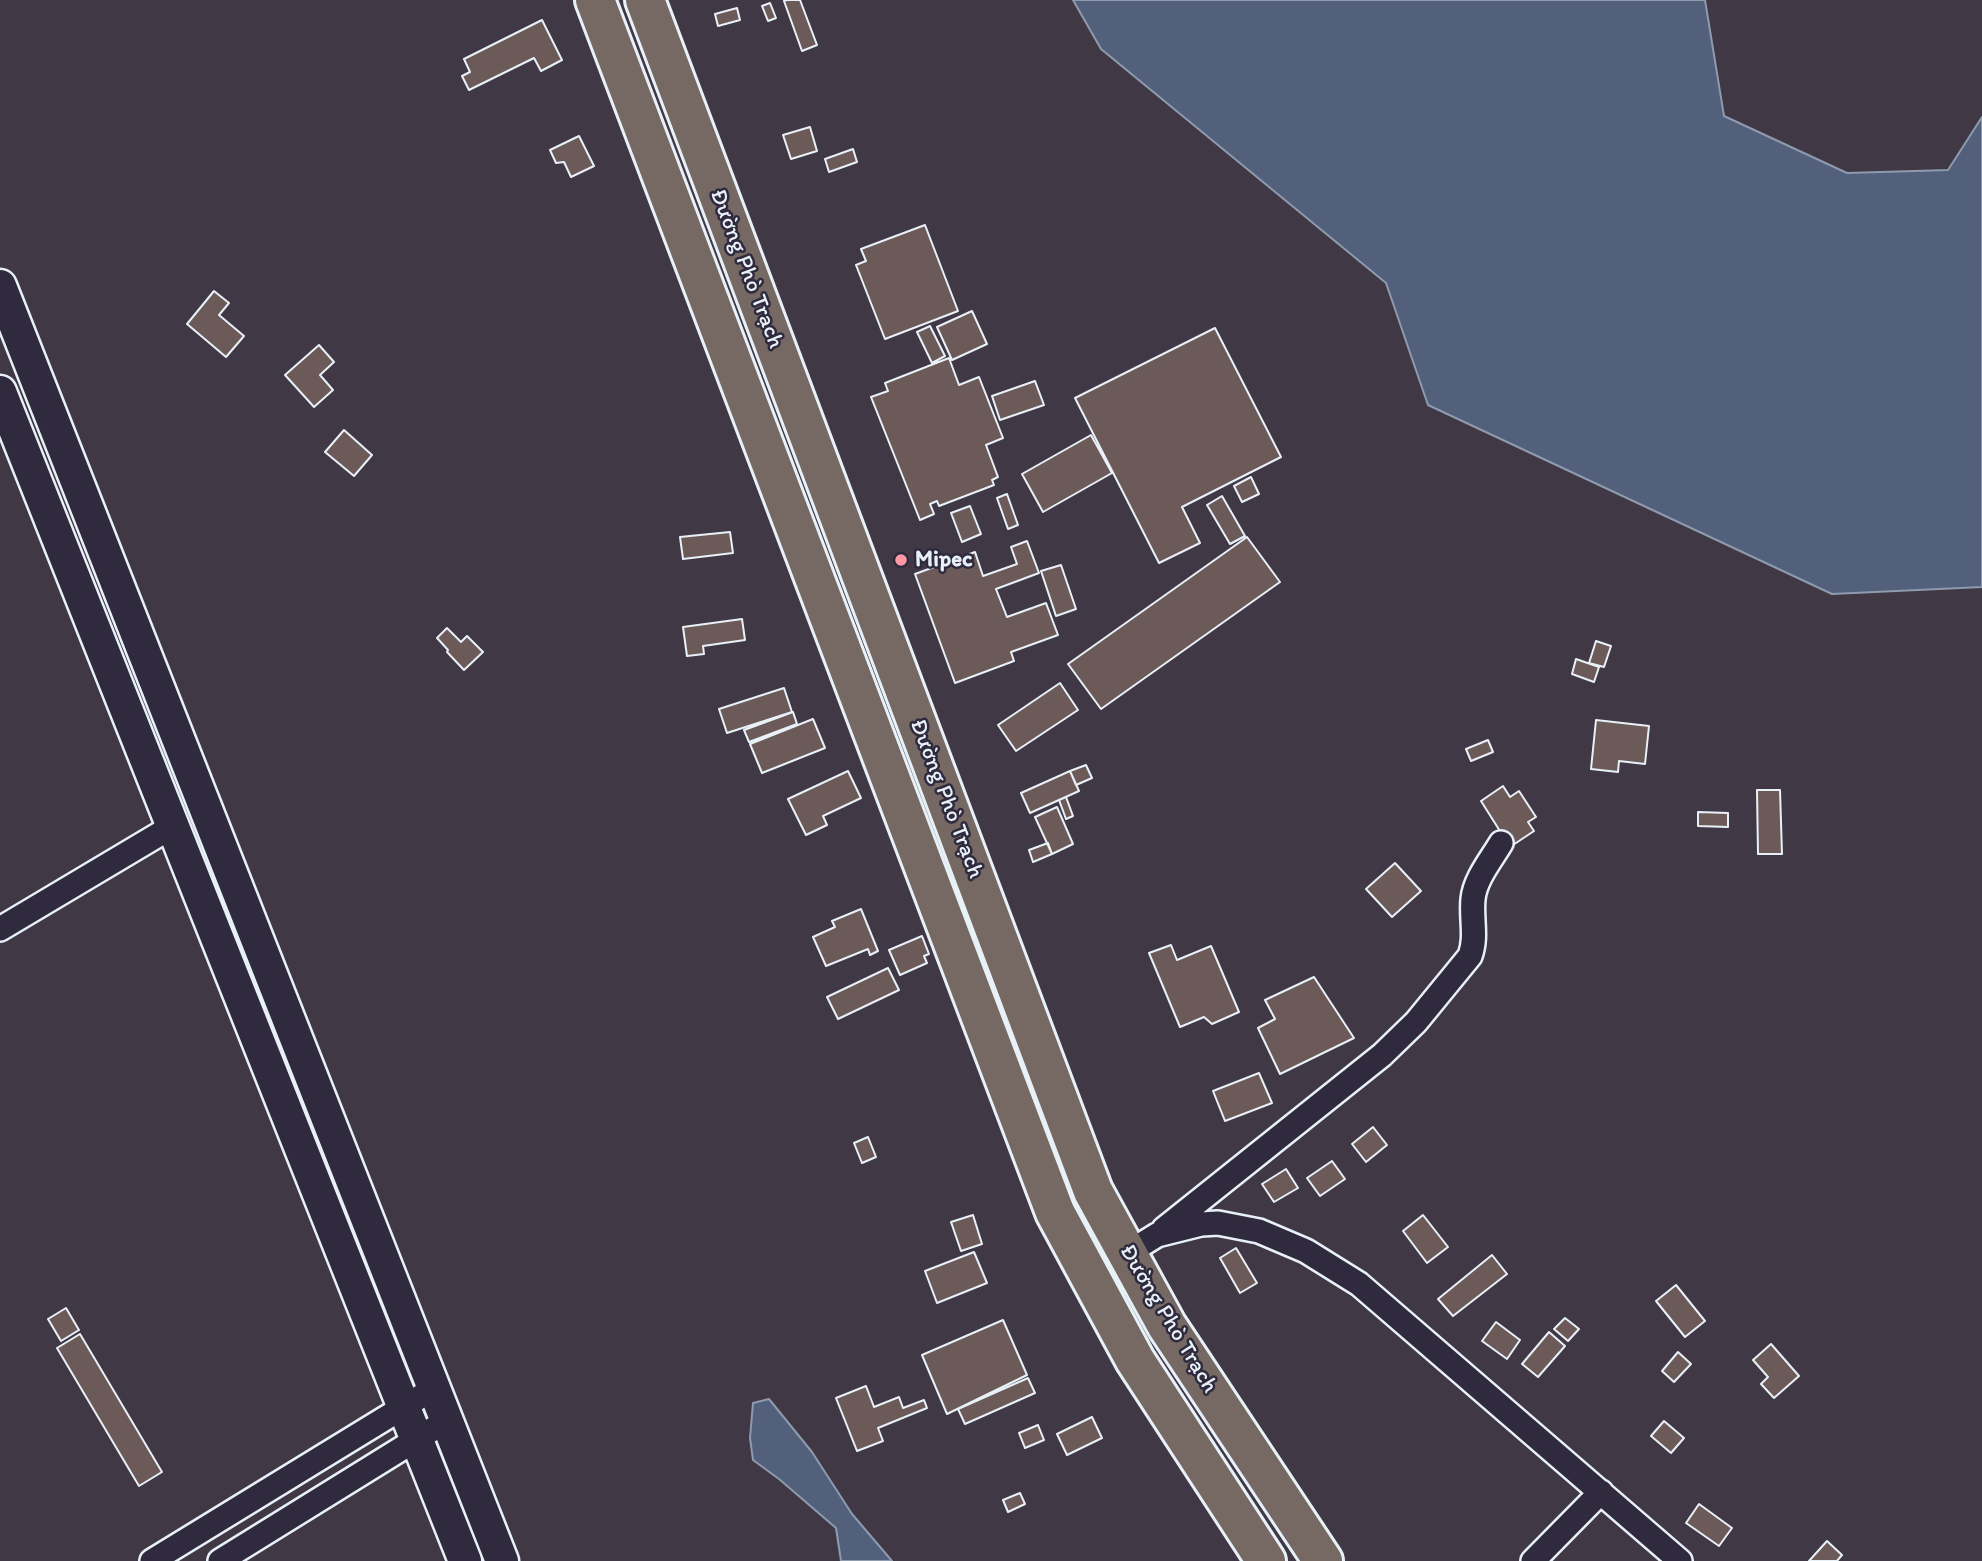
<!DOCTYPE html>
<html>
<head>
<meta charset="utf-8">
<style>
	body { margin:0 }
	canvas { display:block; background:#413845 }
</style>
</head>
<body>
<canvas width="1982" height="1561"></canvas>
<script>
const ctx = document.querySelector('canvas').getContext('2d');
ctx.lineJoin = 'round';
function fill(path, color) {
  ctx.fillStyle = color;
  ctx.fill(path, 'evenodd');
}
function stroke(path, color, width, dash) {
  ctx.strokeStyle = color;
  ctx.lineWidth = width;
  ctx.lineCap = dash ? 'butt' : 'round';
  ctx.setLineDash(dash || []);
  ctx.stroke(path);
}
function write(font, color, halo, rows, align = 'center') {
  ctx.font = font + ' Itim,sans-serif';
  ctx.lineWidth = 5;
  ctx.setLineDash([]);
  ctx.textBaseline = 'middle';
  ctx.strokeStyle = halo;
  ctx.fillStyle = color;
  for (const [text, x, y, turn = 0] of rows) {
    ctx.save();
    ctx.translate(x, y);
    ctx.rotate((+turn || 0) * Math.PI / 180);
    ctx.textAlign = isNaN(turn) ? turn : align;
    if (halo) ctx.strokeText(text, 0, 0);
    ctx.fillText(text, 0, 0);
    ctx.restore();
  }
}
const water = new Path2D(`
	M1073 0H1705L1724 116 1847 173 1948 170 1982 117V587L1832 594 1428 405 1386 283 1101 49Z
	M769 1399 812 1452 852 1514 892 1561H841L836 1528 779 1479 753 1460 750 1438 753 1403Z`);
const building = new Path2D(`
	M787 0H800L817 45 802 51 784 1Z
	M770 3 776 18 768 21 762 6Z
	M737 8 740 20 718 26 715 14Z
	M542 20 562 60 541 71 534 58 469 90 462 76 470 72 464 59Z
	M810 127 817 151 791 159 783 135Z
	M579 136 594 166 571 177 564 162 556 163 550 150Z
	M853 149 857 162 829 172 825 159Z
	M925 225 958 311 885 339 856 265 866 261 861 249Z
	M214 291 229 303 219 315 244 336 226 357 187 324Z
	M972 311 987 344 952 360 937 327Z
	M930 326 945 356 932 363 917 332Z
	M1215 328 1281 457 1182 507 1200 543 1159 563 1075 398Z
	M319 345 334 362 320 375 333 390 314 407 285 375Z
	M949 358 959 385 979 377 1003 438 986 445 998 477 992 480 994 485 939 506 937 501 930 504 934 514 920 520 871 397 888 391 885 383Z
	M1035 381 1044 405 1000 420 992 396Z
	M344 430 372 455 354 476 325 452Z
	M1091 435 1112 473 1043 512 1022 474Z
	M1251 477 1259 494 1242 502 1234 486Z
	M1007 494 1018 525 1008 529 997 498Z
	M1222 496 1245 536 1230 544 1207 505Z
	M970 506 981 534 962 542 951 513Z
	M730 532 733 553 683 559 680 537Z
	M1247 537 1280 582 1101 709 1068 664Z
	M1027 541 1039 573 996 589 1007 617 1046 603 1058 635 1011 652 1014 661 955 683 915 574 975 552 983 576 1017 564 1011 547Z
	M1061 565 1076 609 1056 616 1041 571Z
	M742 619 745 640 703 646 704 654 687 656 683 627Z
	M447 628 461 642 467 636 483 652 464 670 447 652 448 650 437 638Z
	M1596 641 1611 646 1604 667 1589 663Z
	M1576 659 1599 667 1594 682 1572 674Z
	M1060 683 1078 710 1016 751 998 725Z
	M784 688 792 712 727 733 719 709Z
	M793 712 797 724 749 742 744 730Z
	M813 719 825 748 762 773 750 744Z
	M1596 720 1649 726 1645 764 1619 761 1618 772 1591 769Z
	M1488 740 1493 752 1471 761 1466 749Z
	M1086 765 1092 778 1076 785 1070 771Z
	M848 771 861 798 823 816 827 825 806 835 788 799Z
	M1070 771 1079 791 1030 813 1021 793Z
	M1503 786 1510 797 1519 791 1536 817 1528 822 1534 831 1510 847 1481 801Z
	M1757 790H1780L1782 854H1758Z
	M1066 797 1073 816 1066 819 1059 800Z
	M1057 807 1073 844 1052 854 1035 817Z
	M1698 812 1728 813V827L1698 826Z
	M1048 843 1052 854 1033 862 1029 850Z
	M1395 863 1421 891 1392 917 1366 889Z
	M861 909 878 951 870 955 868 949 826 966 813 937 835 927 832 921Z
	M922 936 929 954 924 956 927 963 900 975 889 950Z
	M1171 945 1177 960 1211 946 1239 1012 1212 1024 1204 1017 1180 1027 1149 953Z
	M888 968 899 990 838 1019 827 997Z
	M1314 977 1354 1038 1280 1074 1258 1028 1275 1019 1265 1000Z
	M285 1027 300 1059 279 1068 264 1036Z
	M300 1061 308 1081 288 1090 279 1070Z
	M1259 1073 1272 1103 1225 1121 1213 1091Z
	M1373 1127 1387 1145 1366 1162 1352 1144Z
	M868 1137 876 1157 862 1163 854 1143Z
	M1332 1161 1345 1179 1320 1196 1307 1178Z
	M1286 1169 1298 1188 1274 1202 1262 1184Z
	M973 1215 982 1244 961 1251 951 1222Z
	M1423 1215 1448 1247 1427 1263 1403 1231Z
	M1236 1248 1257 1283 1240 1293 1220 1258Z
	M974 1252 987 1283 937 1303 925 1271Z
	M1492 1255 1507 1274 1453 1316 1438 1299Z
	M1676 1285 1705 1321 1685 1337 1656 1301Z
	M66 1308 79 1330 61 1341 48 1319Z
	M1565 1318 1579 1329 1568 1341 1554 1329Z
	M1003 1320 1027 1375 947 1414 922 1355Z
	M1496 1322 1520 1340 1507 1359 1482 1341Z
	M1549 1332 1565 1346 1538 1377 1522 1364Z
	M80 1334 162 1472 139 1486 57 1348Z
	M1771 1344 1799 1376 1774 1398 1761 1384 1768 1377 1753 1360Z
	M1678 1352 1691 1364 1674 1382 1662 1371Z
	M1028 1378 1035 1393 965 1424 958 1409Z
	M866 1386 874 1407 899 1397 903 1408 924 1400 927 1408 878 1428 883 1441 857 1451 836 1398Z
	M1092 1417 1102 1438 1067 1455 1057 1434Z
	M1664 1421 1684 1438 1671 1453 1651 1436Z
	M1038 1425 1044 1440 1025 1448 1019 1433Z
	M1020 1493 1025 1504 1008 1512 1003 1500Z
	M1699 1504 1732 1528 1719 1546 1686 1523Z
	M1827 1541 1842 1555 1837 1561H1809Z`);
const street = new Path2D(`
	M0 929 173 826
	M1164 1229 1382 1055 1416 1022 1470 956C1477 937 1471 919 1473 899 1475 879 1491 860 1501 843
	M1128 1253 1157 1235 1201 1224 1218 1223 1259 1231 1306 1251 1359 1284 1680 1561
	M152 1561 433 1389
	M220 1561 446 1421
	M1533 1561 1601 1492`);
const secondary = new Path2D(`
	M0 286 502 1561
	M0 392 465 1561`);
const highway = new Path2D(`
	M595 0 1055 1212 1135 1360 1266 1561
	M645 0 1093 1191 1167 1326 1323 1561`);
const markers = [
	[901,560,7,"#ff9aa2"]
];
const streetNames = [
	["Đường Phò Trạch",746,269,69],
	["Đường Phò Trạch",946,799,69],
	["Đường Phò Trạch",1168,1319,59]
];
const poiNames = [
	["Mipec",915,560]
];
fill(water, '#52607b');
stroke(water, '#8e9aad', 2);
fill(building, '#6c5a59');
stroke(building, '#e8f1f8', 2);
stroke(street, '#e8f1f8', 28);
stroke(secondary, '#e8f1f8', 37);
stroke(highway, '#e8f1f8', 44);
stroke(street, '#2f2a3d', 23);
stroke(secondary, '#2f2a3d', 32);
stroke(highway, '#766964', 38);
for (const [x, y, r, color] of markers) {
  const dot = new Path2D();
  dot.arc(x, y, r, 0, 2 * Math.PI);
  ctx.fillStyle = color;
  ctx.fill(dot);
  stroke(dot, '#2f2a3d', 2.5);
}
write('23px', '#e8f1f8', '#2f2a3d', streetNames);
write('bold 23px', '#e8f1f8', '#2f2a3d', poiNames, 'left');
</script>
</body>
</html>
